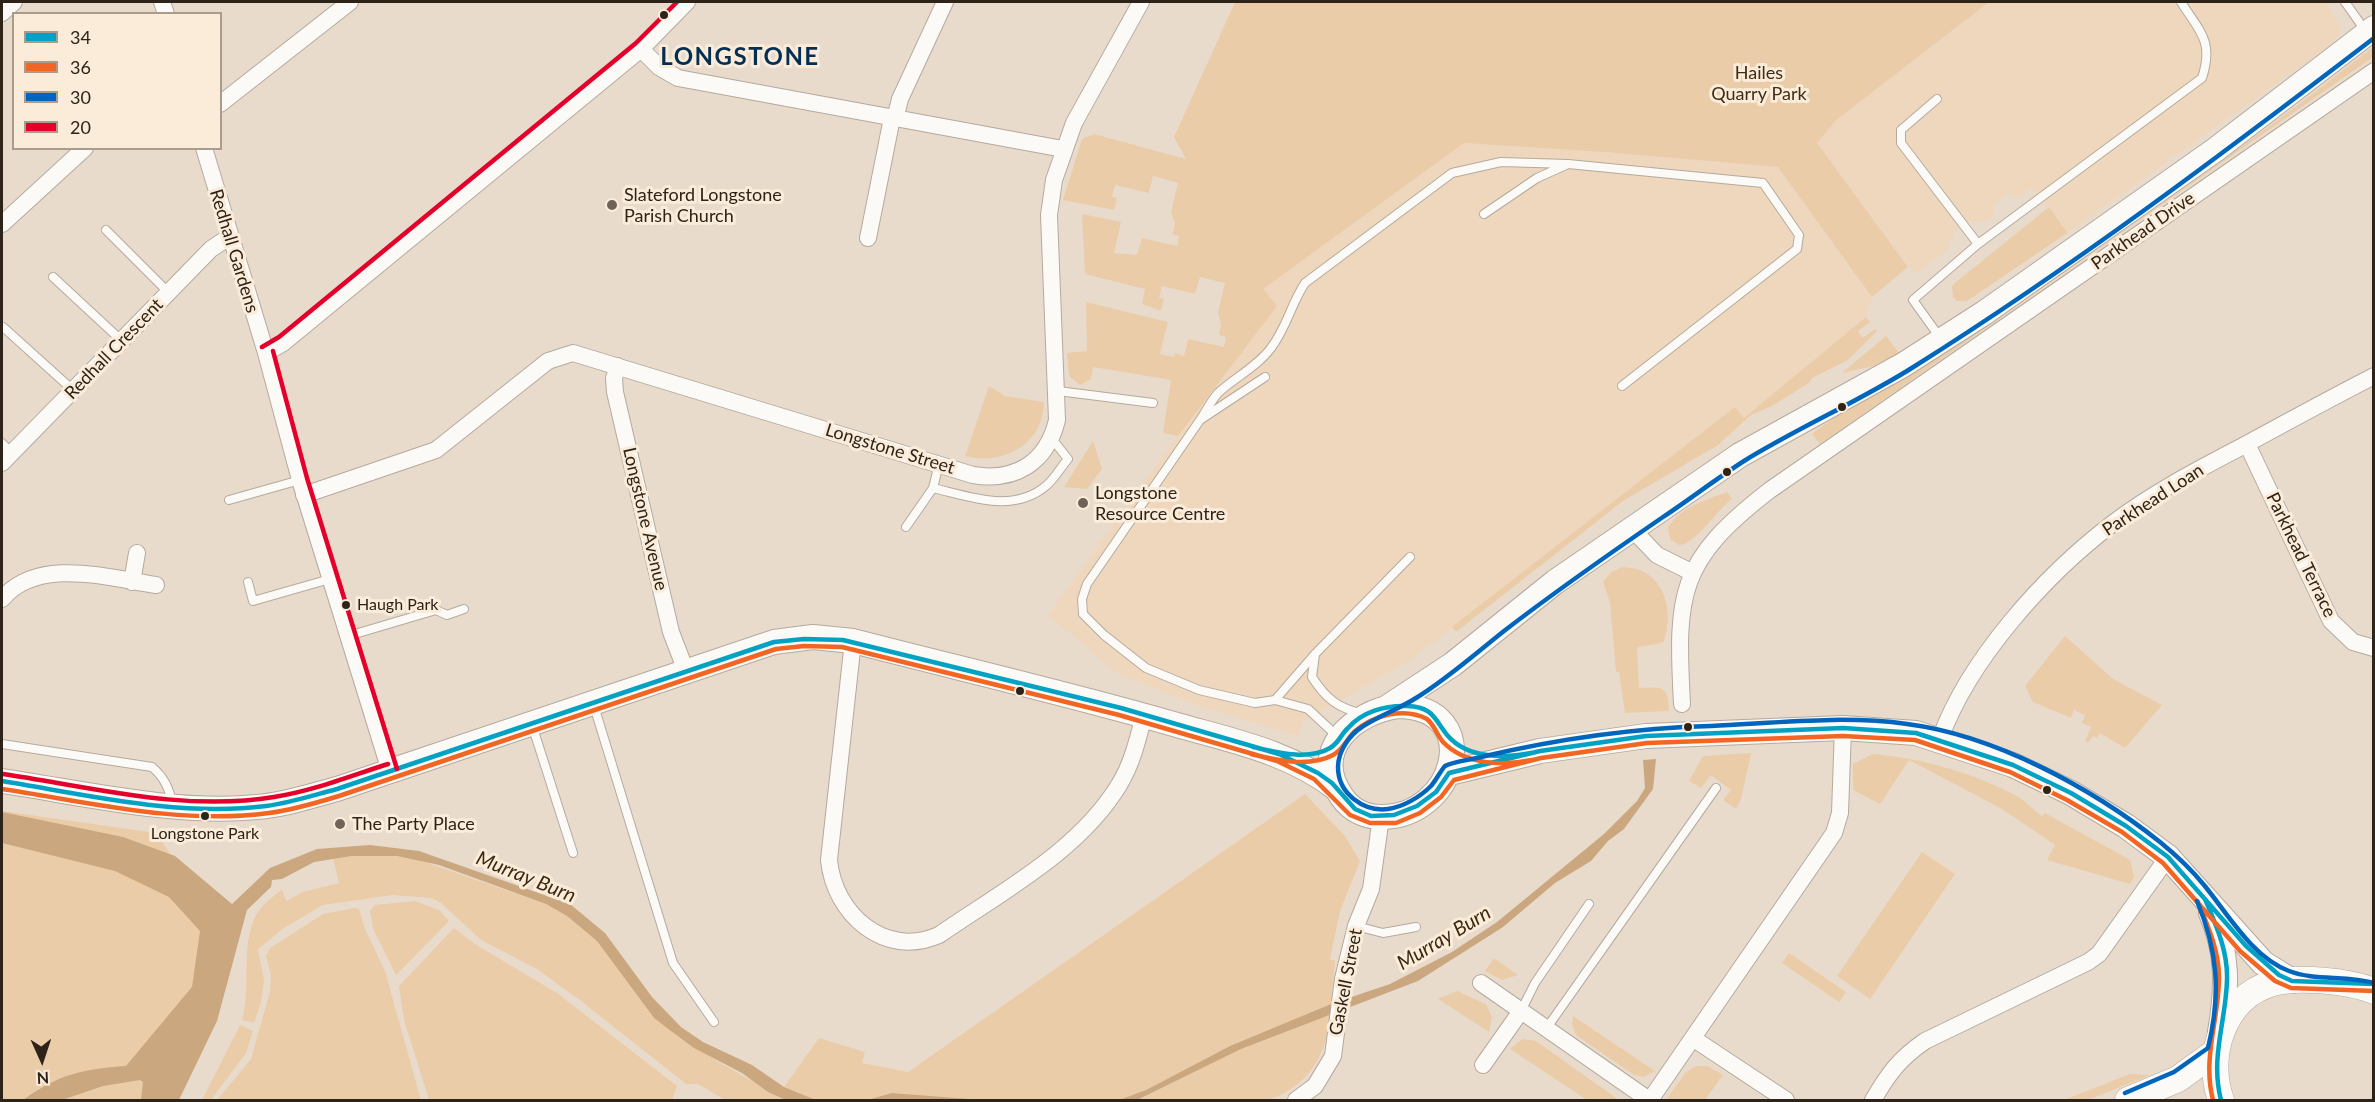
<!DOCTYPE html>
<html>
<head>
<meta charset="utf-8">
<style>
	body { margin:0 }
	#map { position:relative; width:2375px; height:1102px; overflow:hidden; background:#e9dbcc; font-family:Lato,sans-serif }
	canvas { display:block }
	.frame { position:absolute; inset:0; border:3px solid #2d2318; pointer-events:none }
	.legend { position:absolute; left:12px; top:12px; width:210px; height:138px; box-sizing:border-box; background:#fbecda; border:2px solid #a99c8c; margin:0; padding:8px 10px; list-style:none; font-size:18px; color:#2d2318 }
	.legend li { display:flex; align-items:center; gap:12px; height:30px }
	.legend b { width:30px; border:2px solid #a99c8c }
	.north { position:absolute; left:12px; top:1030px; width:60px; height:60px; -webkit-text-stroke:4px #fbecda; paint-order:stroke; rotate:177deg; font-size:16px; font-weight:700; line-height:24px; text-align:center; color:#2d2318 }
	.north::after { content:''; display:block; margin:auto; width:21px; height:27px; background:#2d2318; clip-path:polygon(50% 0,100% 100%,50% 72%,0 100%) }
</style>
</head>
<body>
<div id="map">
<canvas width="2375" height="1102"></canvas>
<div class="frame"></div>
<ul class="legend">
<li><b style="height:8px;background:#02a2c5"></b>34</li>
<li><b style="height:8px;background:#f26522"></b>36</li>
<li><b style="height:8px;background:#0065bd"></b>30</li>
<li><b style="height:8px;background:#e4002b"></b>20</li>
</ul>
<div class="north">N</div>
</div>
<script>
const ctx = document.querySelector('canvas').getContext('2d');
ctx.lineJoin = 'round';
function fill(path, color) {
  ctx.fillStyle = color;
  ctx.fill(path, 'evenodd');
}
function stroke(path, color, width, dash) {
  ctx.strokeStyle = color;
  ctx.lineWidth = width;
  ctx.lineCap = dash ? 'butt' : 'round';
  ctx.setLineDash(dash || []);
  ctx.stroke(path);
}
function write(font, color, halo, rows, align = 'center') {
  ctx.font = font + ' Lato,sans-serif';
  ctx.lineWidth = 6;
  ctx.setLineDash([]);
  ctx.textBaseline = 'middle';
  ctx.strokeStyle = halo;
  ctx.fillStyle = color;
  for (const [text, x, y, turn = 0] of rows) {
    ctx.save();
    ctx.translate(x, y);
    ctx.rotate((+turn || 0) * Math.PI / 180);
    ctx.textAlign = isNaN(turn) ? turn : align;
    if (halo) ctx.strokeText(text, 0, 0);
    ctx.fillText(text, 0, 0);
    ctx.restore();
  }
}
const built = new Path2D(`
	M1989 2H2327L2340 25 2339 35 2330 45 2067 233 2032 188 2019 198 2007 194 1993 205V217L1986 222 1971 221 1955 232 1948 249 1915 275 1817 143 1835 121Z
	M1464 143 1605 152 1779 167 1872 297 1866 317 1744 418 1735 408 1414 658 1303 722 1298 736 1198 706 1116 673 1048 615 1221 376 1277 306 1262 289Z`);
const green = new Path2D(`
	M1235 2H1989L1835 121 1817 143 1908 267 1872 297 1778 167 1605 152 1464 143 1263 289 1277 306 1178 436 1163 433 1171 380 1093 367 1091 379 1080 385 1069 376 1067 353 1087 351 1086 302 1168 322 1160 354 1174 357 1175 353 1184 356 1188 339 1224 347 1226 337 1219 335 1221 325 1218 312 1225 283 1200 277 1195 294 1162 286 1159 298 1164 299 1161 311 1142 304 1145 289 1085 274 1082 214 1121 222 1114 253 1137 255 1142 238 1177 246 1179 236 1172 234 1175 224 1171 212 1178 183 1153 176 1149 193 1115 185 1112 197 1117 198 1114 210 1063 200 1082 139 1094 134 1186 159 1174 137Z
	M2373 47V57L1820 444 1812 434C1860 397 1917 373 1967 338 2104 245 2243 150 2373 47Z
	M2049 207 2067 233 1967 301H1957L1953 297 1952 286 1956 282Z
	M1866 317 1870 322 1858 331 1862 338 1875 329 1877 331 1848 360 1812 378 1809 383 1772 406 1751 415 1718 445 1623 501 1456 632 1452 627 1735 407 1744 418Z
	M1886 336 1899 353 1873 366 1842 373Z
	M989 386 1005 396 1044 402C1044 444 1003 466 965 456Z
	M1093 441 1102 469 1087 489 1064 487Z
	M1727 492 1732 499C1717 510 1695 545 1679 545L1670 539 1668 527C1683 506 1704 501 1727 492Z
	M1623 567C1663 568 1675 608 1664 641L1658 644 1637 647 1639 688C1663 687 1668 685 1669 711L1625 713 1619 672H1616L1610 603 1603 582 1611 572Z
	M2065 636 2113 679 2162 705 2125 748 2100 733 2097 738 2093 736 2088 743 2085 741 2091 727 2082 723 2085 715 2074 710 2071 718 2033 702 2025 686Z
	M1751 753 1741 799 1736 809 1723 800 1731 790 1711 775 1701 788 1689 781 1703 756Z
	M1873 754C1919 758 1970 772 2011 793 2026 800 2029 807 2042 816L2045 813 2130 860 2134 877 2130 884 2047 860 2055 845 2002 809 1909 760 1880 804 1853 790V764Z
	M1305 794 1345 836 1360 861 1340 911 1330 959 1335 961 1331 1004 1230 1046 1146 1090 1119 1100H982L892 1093 867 1100H816L784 1087 819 1038 865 1052 862 1063 908 1072Z
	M2 811 156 833 216 922 170 1100H2Z
	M1922 852 1955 874 1870 999 1837 976Z
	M352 856H397L419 860 546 904 567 916 597 941 654 1018 717 1061 786 1100H725L698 1084H686L581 1001 537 969 481 940 441 903 431 898 392 895 323 905 284 928 258 949 264 981 261 1002 254 1023 242 1020C252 987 239 942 258 912 263 904 274 896 282 889L286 901 303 892 339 883 333 859Z
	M415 901 439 910 449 921 396 975 373 929 370 911 375 905Z
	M354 908 359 909 365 929 385 971 421 1100H217L251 1059 270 991 271 975 266 956 270 948 323 914Z
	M454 928 475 944 557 993 677 1086 672 1100H429L404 1020 399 986Z
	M1789 953 1846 992 1839 1002 1782 963Z
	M1494 958 1518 975 1502 980 1485 971Z
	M1457 991 1486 1004 1492 1017 1489 1032 1438 999Z
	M1331 1014C1327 1055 1308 1087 1268 1100H1137L1241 1049Z
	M1573 1016 1655 1071 1644 1077 1634 1075 1576 1035 1572 1025Z
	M240 1025 253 1031 246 1053 211 1100H202Z
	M1522 1039 1536 1041 1619 1100H1587L1510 1049Z
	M1696 1066H1708L1723 1075 1705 1100H1666L1686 1072Z
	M2130 1074 2150 1075 2088 1100H2064Z`);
const water = new Path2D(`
	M1656 759 1653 789 1624 829 1608 841 1591 861 1555 883 1503 927 1418 981 1241 1049 1137 1100H1119L1146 1090 1230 1046 1331 1004 1390 984 1452 952 1497 922 1604 834 1637 801 1645 788 1643 760Z
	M2 812 123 837 175 856 232 904 270 868 317 849 370 845 419 851 570 904 605 933 652 997 681 1027 703 1042 752 1065 784 1087 816 1100H786L768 1092 742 1073 694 1048 671 1031 654 1018 597 941 567 916 546 904 439 865 397 856H352L314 862 282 879 272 880 271 887 247 910 217 1021 179 1100H141L143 1082 140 1080 103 1086 62 1100H23C59 1074 83 1069 126 1066L192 987 200 931 169 897 115 871 2 843Z
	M892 1093 982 1100H867Z`);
const lane = new Path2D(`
	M2345 2 2367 33
	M1937 99 1901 130V143L1978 244
	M1484 214 1537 178 1566 165
	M106 230 169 293
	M53 277 122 341
	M3 327 74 391
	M1941 339 1913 300 1978 244 2202 78C2214 41 2200 32 2181 2
	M1265 377 1200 420 1087 584 1082 599 1083 614 1104 635 1146 668 1199 690 1255 703 1275 700 1308 709 1337 736
	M1058 391 1153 403
	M1200 420C1206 411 1211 401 1218 393 1234 378 1258 366 1271 348 1287 327 1291 304 1305 283L1452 173 1501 162 1568 164 1763 183 1799 235 1797 249 1622 386
	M2 443 13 454
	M933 488C971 497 1014 514 1047 485 1055 478 1061 467 1068 459L1053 440
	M229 500 300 480
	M906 527 933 488 939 464
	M248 582 253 601 330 579
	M348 636 436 610 447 615 464 609
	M1275 700 1315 654
	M594 706 673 963 714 1022
	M1363 714C1338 708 1326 699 1312 677L1315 654 1410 557
	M532 725 573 853
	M2 744 152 767C165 778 169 789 173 805
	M1356 926 1383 933 1416 927
	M1521 1011 1535 983 1589 904
	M1546 1029 1716 788`);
const street = new Path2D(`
	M162 2 166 14
	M2 13 14 2
	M641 49 659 67 678 78 1063 149
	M220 104 350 2
	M895 119 900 99 945 2
	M204 148 266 353 300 480 390 771
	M2 224 85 148
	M868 238 892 118
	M266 353 283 343 641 49 687 2
	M618 366 614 378 615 392 671 632 686 671
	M2247 444 2331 621 2353 642 2374 648
	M2 463 211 249 229 237
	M304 495 436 450 548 361 573 353 973 475C1016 482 1047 462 1057 420L1049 215 1054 180 1074 123 1141 2
	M1633 530 1657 555 1693 573
	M132 582 137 553
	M2 599C38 556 108 578 156 585
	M853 641 829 860C834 914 885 959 939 935 1001 892 1079 851 1119 785 1132 764 1138 739 1144 715
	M1682 704C1676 593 1678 561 1770 490L2374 71
	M1940 739C1969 659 2045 575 2112 524 2151 494 2197 470 2241 447 2285 423 2329 399 2374 376
	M1481 983 1649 1100
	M1694 1039 1786 1100
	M1483 1065 1521 1011
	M1296 1100 1315 1086 1333 1056 1343 979 1356 926 1371 889 1381 817
	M1650 1100 1834 833 1840 813 1843 728
	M1873 1100C1889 1073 1899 1059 1925 1041L2088 962 2099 954 2168 857`);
const secondary = new Path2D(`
	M1398 706C1486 707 1456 818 1381 817 1365 817 1351 810 1342 797 1309 751 1353 712 1398 706Z
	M1386 708 1453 664 1555 582 1740 455 1903 365 1984 313 2215 150 2374 28
	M1449 773 1540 751 1646 736 1843 728 1916 733 2013 765 2071 793 2126 826 2168 857 2263 963 2292 981
	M2 781C83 793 174 815 257 807 284 805 311 796 337 789L774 642 813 637 853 641C961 669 1070 694 1177 725 1233 741 1290 752 1337 789
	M2211 913C2229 954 2227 990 2220 1032`);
const primary = new Path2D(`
	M2128 1100 2178 1079 2215 1052
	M2221 1100C2205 1056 2223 997 2273 983 2299 976 2349 981 2374 991`);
const bus1 = new Path2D(`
	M1253 747C1276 752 1308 761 1330 748 1339 743 1341 734 1348 728 1362 712 1385 705 1407 706 1434 707 1434 719 1448 736 1468 759 1505 758 1531 753
	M2 781C88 795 178 817 266 806 290 803 314 795 337 789L774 642 804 639 843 640 1121 708 1279 754 1318 773 1332 783 1355 809 1371 816 1394 815 1417 806 1436 792 1449 773 1540 751 1646 736 1843 728 1916 733 2013 765 2071 793 2126 826 2168 857 2246 946 2279 975 2292 981 2374 984
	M2205 899C2216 925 2228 951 2227 980 2226 1021 2210 1058 2221 1100`);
const bus2 = new Path2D(`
	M1251 754C1275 760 1309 768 1333 755 1343 750 1346 740 1354 732 1372 715 1405 707 1427 719 1435 726 1437 735 1443 742 1465 765 1503 766 1532 760
	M2 789C89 802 180 825 269 813 293 810 316 803 339 796L776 649 804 646 842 647 1119 715 1277 761 1314 779 1350 815 1370 823H1396L1420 813 1441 797 1454 780 1541 758 1647 743 1843 736 1915 740 2010 772 2067 800 2122 832 2163 863 2240 951 2275 981 2291 988 2374 991
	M2198 902C2208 926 2219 951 2219 977 2219 1020 2202 1058 2213 1100`);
const bus3 = new Path2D(`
	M2374 38C2225 152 2074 266 1915 366 1860 401 1799 427 1744 461 1716 479 1690 499 1663 517 1609 554 1556 591 1504 631 1475 654 1447 679 1416 698 1399 709 1378 716 1362 727 1349 735 1338 752 1338 767 1338 794 1364 812 1388 809 1403 807 1420 797 1431 786 1434 783 1442 769 1445 766 1454 761 1471 760 1481 757 1557 739 1633 728 1711 726 1776 723 1843 715 1907 724 1994 735 2092 788 2160 842 2176 855 2191 869 2204 885 2228 914 2252 957 2289 971 2315 981 2346 975 2374 983
	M2125 1093 2174 1072 2208 1048C2221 995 2218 951 2197 901`);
const bus4 = new Path2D(`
	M262 347 279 337 636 43 677 2
	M273 351 307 478 397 769
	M3 774C91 787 184 812 274 797 313 791 350 776 388 764`);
const markers = [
	[664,15,5,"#2d2318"],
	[612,205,6,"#6f6357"],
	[1842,407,5,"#2d2318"],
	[1727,472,5,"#2d2318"],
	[1083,503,6,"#6f6357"],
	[346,605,5,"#2d2318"],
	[1020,691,5,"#2d2318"],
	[1688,727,5,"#2d2318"],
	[2047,790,5,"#2d2318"],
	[205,816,5,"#2d2318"],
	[340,824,6,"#6f6357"]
];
const busNames = [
	["Haugh Park",357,605],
	["Longstone Park",205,834,"center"]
];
const parkNames = [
	["Hailes",1759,73],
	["Quarry Park",1759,94]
];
const poiNames = [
	["Slateford Longstone",624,195],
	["Parish Church",624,216],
	["Longstone",1095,493],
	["Resource Centre",1095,514],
	["The Party Place",352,824]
];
const streetNames = [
	["Parkhead Drive",2143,231,-35],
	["Redhall Gardens",234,251,73],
	["Redhall Crescent",114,349,-46],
	["Longstone Street",890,449,17],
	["Parkhead Loan",2153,500,-33],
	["Longstone Avenue",645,519,77],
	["Parkhead Terrace",2301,555,64],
	["Gaskell Street",1346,982,-79]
];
const waterNames = [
	["Murray Burn",526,877,22],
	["Murray Burn",1444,938,-31]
];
const districtNames = [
	["LONGSTONE",740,57]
];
fill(built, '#eed7bd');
fill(green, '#eacca9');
fill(water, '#caa77e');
stroke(lane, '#b4aa9e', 10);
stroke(street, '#b4aa9e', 18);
stroke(secondary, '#b4aa9e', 26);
stroke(primary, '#b4aa9e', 27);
stroke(lane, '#fcfaf7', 8);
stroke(street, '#fcfaf7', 16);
stroke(secondary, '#fcfaf7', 24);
stroke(primary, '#fcfaf7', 26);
stroke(bus1, '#02a2c5', 4.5);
stroke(bus2, '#f26522', 4.5);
stroke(bus3, '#0065bd', 4.5);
stroke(bus4, '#e4002b', 4.5);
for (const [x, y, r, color] of markers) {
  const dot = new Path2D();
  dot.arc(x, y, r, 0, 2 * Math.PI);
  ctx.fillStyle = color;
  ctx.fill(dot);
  stroke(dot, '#fbecda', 2);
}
write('16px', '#2d2318', '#fbecda', busNames, 'left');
write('18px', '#402d15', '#fbecda', parkNames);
write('18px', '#2d2318', '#fbecda', poiNames, 'left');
write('18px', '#2d2318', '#fbecda', streetNames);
write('italic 20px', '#3c2911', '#fbecda', waterNames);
ctx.letterSpacing = '1.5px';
write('bold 24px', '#052e53', '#fbecda', districtNames);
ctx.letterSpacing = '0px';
</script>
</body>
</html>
